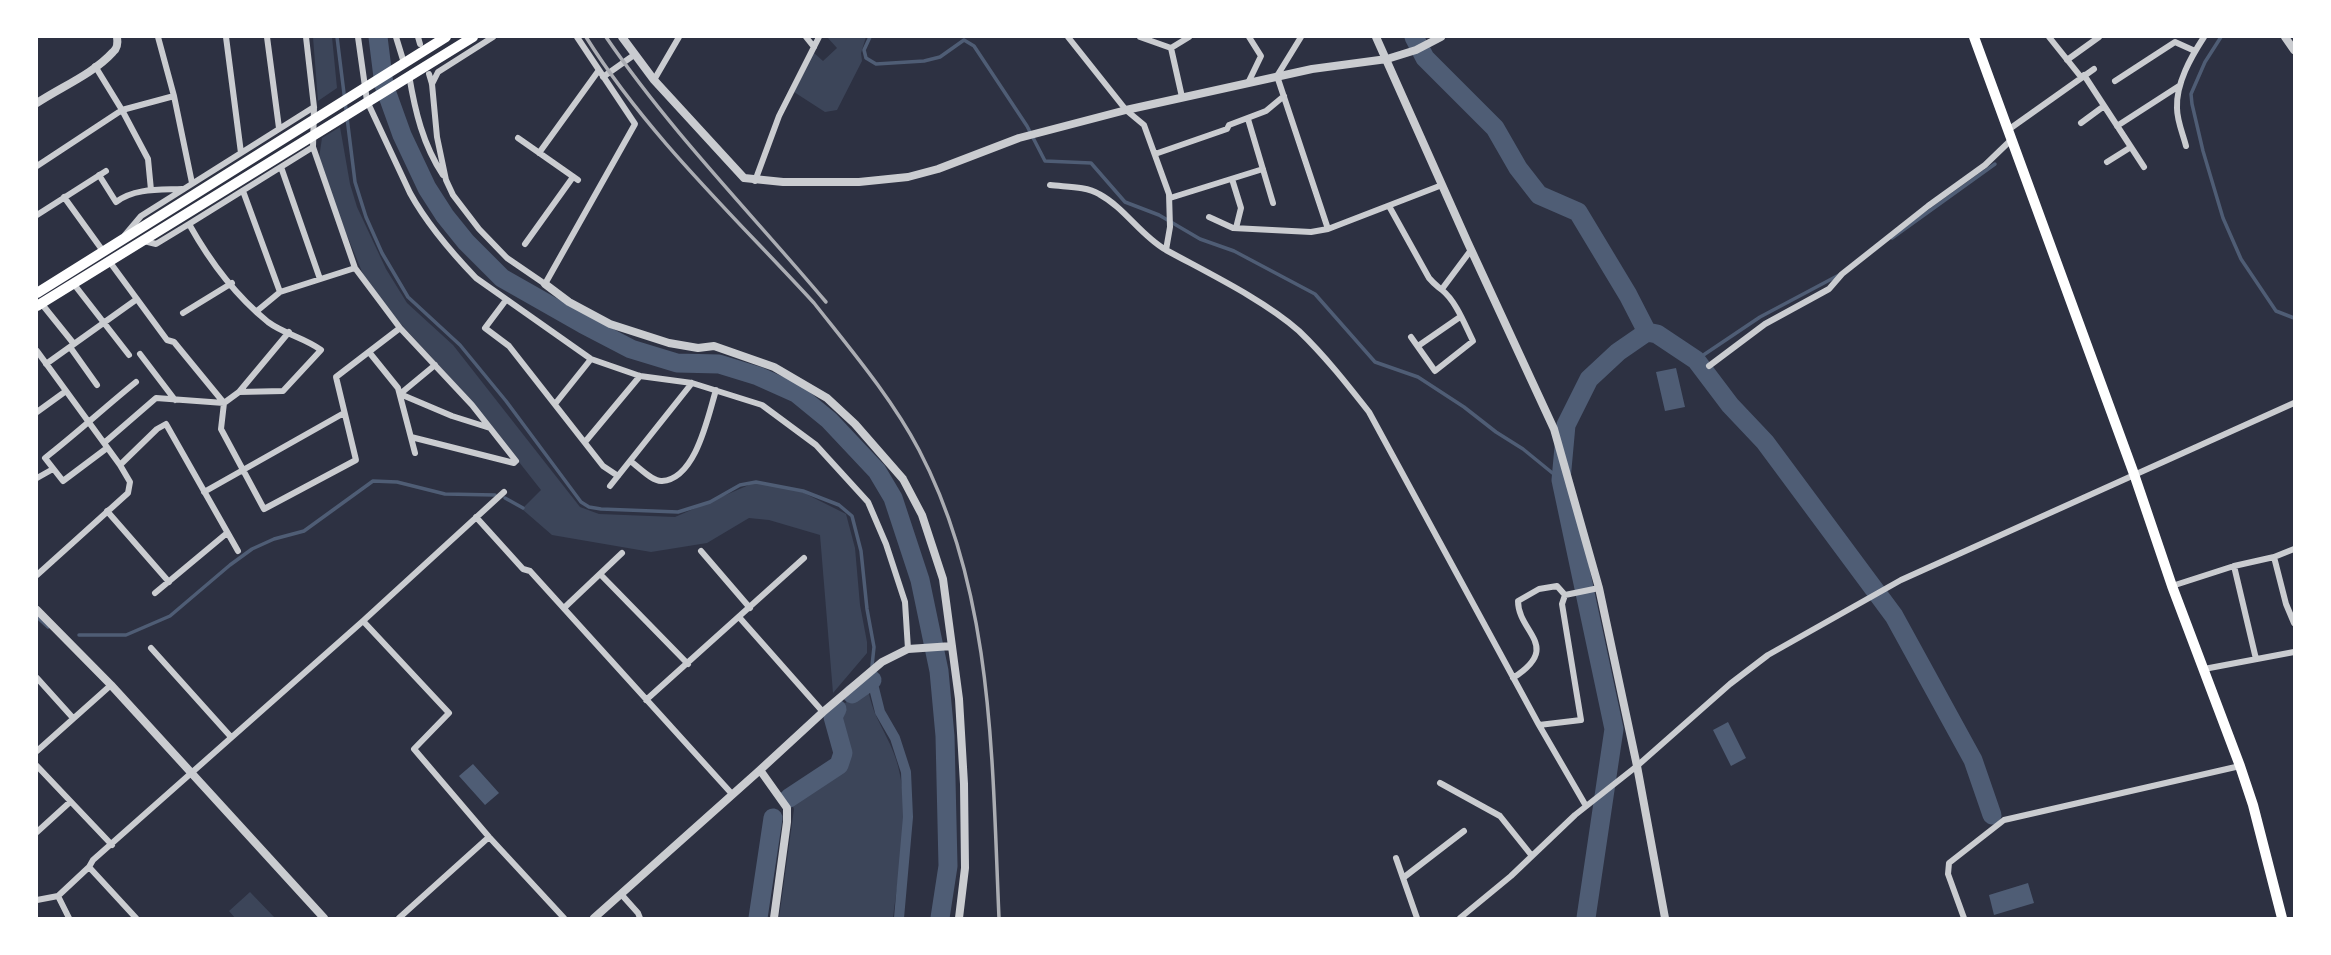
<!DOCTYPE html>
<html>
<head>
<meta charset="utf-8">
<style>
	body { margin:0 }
	#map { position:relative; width:2331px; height:955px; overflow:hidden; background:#2d3142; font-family:"Fira Sans Condensed",sans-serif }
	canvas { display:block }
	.frame { position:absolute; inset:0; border:38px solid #fff; pointer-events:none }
</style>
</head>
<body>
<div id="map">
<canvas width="2331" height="955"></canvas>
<div class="frame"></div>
</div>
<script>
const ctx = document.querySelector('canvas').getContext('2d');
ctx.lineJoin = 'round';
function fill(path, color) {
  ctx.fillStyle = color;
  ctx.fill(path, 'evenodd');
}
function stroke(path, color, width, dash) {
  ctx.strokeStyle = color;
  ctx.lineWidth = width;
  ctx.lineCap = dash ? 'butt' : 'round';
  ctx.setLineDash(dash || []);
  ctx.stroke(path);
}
const green = new Path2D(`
	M313 37H332L337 88 318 101Z
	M827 37H866L861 53 862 61 837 110 825 112 794 92 814 53 823 61 837 48Z
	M340 127 350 184 357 207 386 269 407 303 453 345 580 507 599 514 675 517 758 481 798 490 846 514 855 548 860 605 867 642V653L833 693 820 535 769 520 749 518 707 543 651 552 552 535 522 509 541 490 467 396 399 322 365 279 332 199 319 158 322 138Z
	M867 685C869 694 871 703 874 711 882 730 893 746 898 766 911 816 899 869 893 918H779L794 809 790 800 840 765 844 754 834 717 838 709Z
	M250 892 275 918H235L229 911Z`);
const water = new Path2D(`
	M1676 368 1685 407 1665 411 1656 372Z
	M1728 722 1746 758 1731 766 1713 730Z
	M473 764 499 793 485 805 459 776Z
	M2028 883 2034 903 1994 915 1989 895Z`);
const stream = new Path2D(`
	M337 37 355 182 366 217 382 253 408 297 460 345 506 401 581 502 589 507 601 509 678 512 710 502 740 485 756 482 803 491 839 505 852 516 861 551 867 609 874 647 872 666
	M870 37 864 50 866 58 876 64 924 61 940 57 964 40 974 46 1027 126 1045 161 1091 163 1125 202 1159 215 1200 239 1234 251 1315 294 1375 362 1418 377 1464 407 1496 432 1523 449 1561 480
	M2221 37 2205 62 2191 94 2192 104 2203 151 2223 218 2241 259 2276 311 2294 318
	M1892 238 1995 164
	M1696 360 1760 317 1839 275
	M505 498 523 508
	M37 617 48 627
	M79 635H126L170 616 230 565 252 549 274 539 304 531 373 481 397 482 445 494 495 495`);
const canal = new Path2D(`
	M872 680 880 712 895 738 906 772 908 817 899 918`);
const river = new Path2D(`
	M378 37 384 85 402 135 427 188 445 216 466 242 502 278 583 324 631 349 677 363 719 364 758 376 796 393 829 420 877 471 893 498 920 580 939 671 945 736 948 866 940 918
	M1414 37 1425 58 1495 128 1518 168 1539 195 1578 212 1628 295 1647 332 1657 334 1696 360 1730 405 1765 442 1894 616 1973 760 1992 815
	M852 694 872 680
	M789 798 839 765 843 753 833 717 837 709
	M758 918 773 818
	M1586 918 1614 729 1561 480 1566 425 1589 379 1618 352 1647 332`);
const minor = new Path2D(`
	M158 37 174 96 192 183
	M226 37 241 153
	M267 37 279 128
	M306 37 314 107 313 147 355 268 400 328 472 405 516 461
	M358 37 367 101 410 193C427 224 452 253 476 278L591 359 640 376 692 383 762 405 816 445 868 502 886 544 905 602 908 649
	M396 37 404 63
	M418 37 420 44
	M806 37 814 47
	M1068 37 1126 110 1144 125 1169 194 1170 227 1166 250C1208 273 1264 300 1299 331 1325 356 1347 384 1369 412L1539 725 1586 806
	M1140 37 1171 48
	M1301 37 1277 76 1328 229
	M2049 37 2081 77
	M2067 60 2099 37
	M95 66 122 110 148 159 151 190
	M429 74 432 84 437 137 446 180 453 195 479 229 507 258 545 284 635 124 577 37
	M409 75C415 111 423 145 443 175
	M2084 75 2144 167
	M603 77 634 55
	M654 80 679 37
	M2115 81 2175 42 2195 51
	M1248 83 1261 56 1249 37
	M432 84 438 72 493 37
	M1182 97 1171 48 1189 37
	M1248 119 1273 203
	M2081 123 2104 106
	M2117 126 2179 86
	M2008 130 2094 69
	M518 138 578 180
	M2186 146C2183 134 2177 121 2177 108 2176 83 2191 57 2204 37
	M539 153 599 70
	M1155 154 1227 129 1229 125 1266 111 1284 96
	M2107 162 2131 147
	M37 166 122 110 174 96
	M281 167 320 279
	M99 175 116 202C135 188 159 190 182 189
	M1232 179 1241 208 1236 228
	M755 181 779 116 819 37
	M1050 185C1065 187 1086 186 1099 194 1125 208 1141 236 1166 250
	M243 191 280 292
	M64 197 103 251
	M1170 198 1263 169
	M1389 206 1429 278C1434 284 1436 285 1442 290 1456 301 1465 325 1473 341L1435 371 1411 337
	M37 215 106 171
	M1209 217 1233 228 1311 232 1328 229 1442 185
	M189 224 313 147
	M125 235 141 216 314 107
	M144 241 156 244 189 224C209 260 236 296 268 322 284 334 305 338 321 350L283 391 239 392
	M525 244 573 177
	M109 261 167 340 174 342 224 403 221 429 264 509 356 460 336 377 400 328
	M73 283 129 355
	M1442 289 1471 250
	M506 300 485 328 509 346 603 466 618 476
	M41 303 74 344
	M257 311 280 292 355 268
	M183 313 232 283
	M1418 346 1460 317
	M70 347 97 385
	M37 351 120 465 130 482 128 493 37 575
	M369 352 398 388 415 453
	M140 354 175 400
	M46 364 137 299
	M435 365 400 394 452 416 490 428
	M1709 366 1765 324 1829 289 1842 274 1928 206 1985 165 2011 140
	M555 404 591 359
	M37 412 66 391
	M411 437 514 463 516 461
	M585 442 640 376
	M104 443 156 398 224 403 239 392 289 332
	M107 448 63 481 45 458C76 434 105 407 136 382
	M630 461C638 466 652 482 662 481 696 479 708 416 716 390
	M120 465 157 429 166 424 238 551
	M37 478 53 469
	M610 486 692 383
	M204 492 344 413
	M107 511 169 582
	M476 517 523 569 530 571 732 794
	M701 551 750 608
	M2274 557 2286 604 2294 623
	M2234 566 2256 659
	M600 574 688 664
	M2172 586 2234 566 2274 557 2294 549
	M155 593 227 533
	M564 608 622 553
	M739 617 823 712
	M363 621 449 713 414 749 489 837 564 918
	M151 648 231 737
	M2204 669 2294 652
	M37 678 73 718
	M1513 678C1563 646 1518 633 1518 601L1539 589 1557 586 1565 595
	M646 700 804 558
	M1539 725 1581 720 1562 604 1565 595 1599 588
	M37 751 111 685
	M37 766 112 845
	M1440 783 1500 816 1532 856
	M37 832 70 802
	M1396 858 1417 918
	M89 867 136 918
	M1403 878 1464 831
	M621 894 638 913 640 918
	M58 896 69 918
	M37 900 58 896 89 867 93 860 363 621 504 492
	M399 918 489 837
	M1460 918 1511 876 1575 815 1637 766 1730 684 1768 655 1901 580 2294 403
	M1964 918 1948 874 1949 863 2004 820 2240 766`);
const tertiary = new Path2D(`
	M622 37 654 80 744 178 783 182H859L908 177 938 169 1019 138 1126 110 1312 69 1387 59 1416 50 1441 37
	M1376 37 1467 241 1554 429 1599 588 1637 766 1665 918
	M2285 37 2294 50
	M37 103C61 87 93 74 113 52 118 48 118 43 117 37
	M545 284 569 302 610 324 669 343 698 348 714 346 774 367 827 398 855 424 903 479 922 515 943 579 959 699 964 784 965 868 959 918
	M37 610 111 685 324 918
	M594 918 760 770
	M774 918 787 822V808L760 770 823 712 882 662 908 649 952 646`);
const primary = new Path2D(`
	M1974 37 2134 474 2172 586 2240 766 2253 805 2282 918
	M37 293 446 37
	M37 306 473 37`);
const rail = new Path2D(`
	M586 37C648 136 735 217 814 303 851 350 891 397 919 450 994 593 992 761 999 918
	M606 37C671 132 752 214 826 302`);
fill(green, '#3c4559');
fill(water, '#4f5d75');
stroke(stream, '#4f5d75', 3.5);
stroke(canal, '#4f5d75', 10);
stroke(river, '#4f5d75', 19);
stroke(minor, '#caccd0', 6);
stroke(tertiary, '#caccd0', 8);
stroke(primary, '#fff', 10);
stroke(rail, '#abadb3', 3.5);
</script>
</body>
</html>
